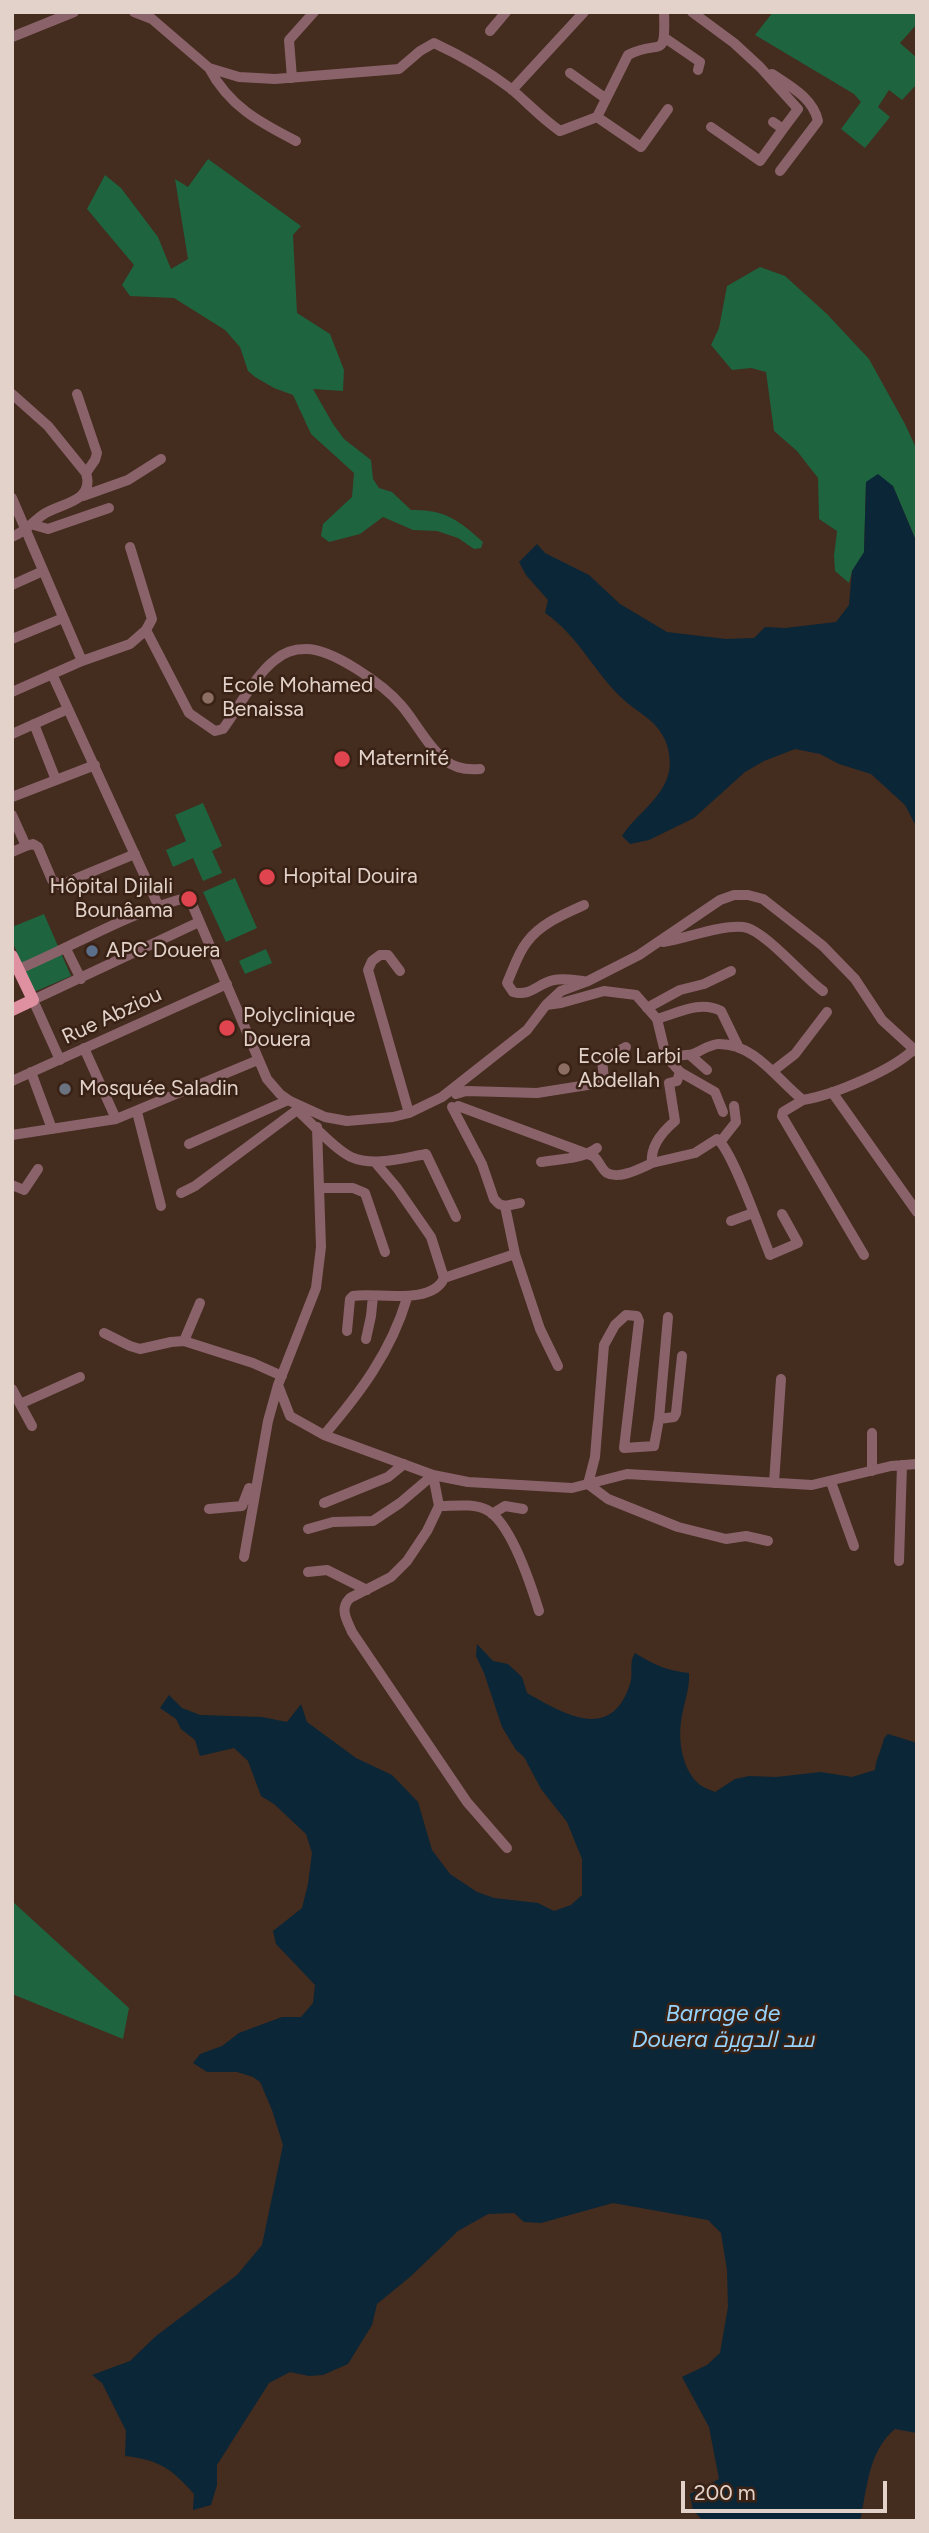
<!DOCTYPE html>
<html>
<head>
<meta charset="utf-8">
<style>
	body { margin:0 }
	#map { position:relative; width:929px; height:2533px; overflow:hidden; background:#442c1f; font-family:Figtree,sans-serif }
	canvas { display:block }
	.frame { position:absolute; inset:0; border:14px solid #e2d2ca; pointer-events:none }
	.scale { position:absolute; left:681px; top:2481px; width:206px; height:32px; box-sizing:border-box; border:4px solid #e2d2ca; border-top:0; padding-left:9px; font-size:21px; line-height:24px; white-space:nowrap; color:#e2d2ca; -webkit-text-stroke:5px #392215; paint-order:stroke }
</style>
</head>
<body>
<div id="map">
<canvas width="929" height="2533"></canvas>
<div class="frame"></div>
<div class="scale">200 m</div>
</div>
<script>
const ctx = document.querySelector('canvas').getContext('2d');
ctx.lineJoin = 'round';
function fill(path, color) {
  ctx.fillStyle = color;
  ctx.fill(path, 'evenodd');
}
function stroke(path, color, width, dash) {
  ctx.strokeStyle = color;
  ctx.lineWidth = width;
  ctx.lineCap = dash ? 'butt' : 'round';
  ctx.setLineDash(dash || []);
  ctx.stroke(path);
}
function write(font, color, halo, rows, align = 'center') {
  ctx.font = font + ' Figtree,Cairo,sans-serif';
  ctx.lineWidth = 5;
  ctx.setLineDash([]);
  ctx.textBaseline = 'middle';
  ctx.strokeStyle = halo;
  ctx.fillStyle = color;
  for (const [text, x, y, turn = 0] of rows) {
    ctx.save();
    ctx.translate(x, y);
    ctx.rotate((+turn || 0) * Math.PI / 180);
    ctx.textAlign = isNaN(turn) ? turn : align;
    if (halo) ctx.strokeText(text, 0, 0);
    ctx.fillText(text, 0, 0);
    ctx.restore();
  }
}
const green = new Path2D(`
	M773 12H917V24L900 43 917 58V84L902 100 889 90 878 107 890 117 865 148 841 129 861 102 854 94 755 35Z
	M208 159 301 226 293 235 297 313 330 334 344 370 343 391 313 389 333 424 344 439 371 460 373 479 379 488 392 492 411 510C444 509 459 520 483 542L481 548 474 549 458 538 437 531 413 530 383 517 360 534 329 542 321 536 323 524 352 497 354 473 311 434 293 395 274 388 255 377 248 371 240 347 225 330 174 298 130 296 122 285 134 265 87 209 105 175 121 188 158 237 171 269 188 259 175 179 188 187Z
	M760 267 785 276 827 314 869 359 905 424 917 450V543L893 486 866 482 864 553 852 571 849 583 835 571 834 556 837 531 819 519 818 478 797 451 774 431 766 372 751 368 732 370 711 345 719 328 727 286Z
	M203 803 222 846 212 851 222 873 203 881 193 858 173 867 166 850 186 841 175 815Z
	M235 878 257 928 226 942 203 892Z
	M44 914 71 976 34 992 12 941V927Z
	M266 949 272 963 245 974 239 961Z
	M12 1901 129 2008 123 2039 12 1994Z`);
const water = new Path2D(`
	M878 474 893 486 917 543V828L905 805 871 774 839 764 820 754 795 749 764 761 745 772 694 818 649 840 630 844 622 836C636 814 662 800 669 772 671 761 669 746 663 736 653 718 638 713 624 700 595 674 578 635 545 613L548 600 526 575 519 562 537 544 545 553 589 575 620 604 667 632 726 639 754 638 765 627 785 628 836 622 849 605 852 571 864 552 866 482Z
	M477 1644 493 1661 508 1664 522 1677 527 1693C564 1714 611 1743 630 1684 634 1673 628 1663 635 1653 653 1664 667 1671 689 1673 690 1690 683 1705 681 1722 678 1743 683 1771 700 1785 704 1788 711 1790 715 1792L735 1779 749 1776 776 1777 821 1772 852 1777 875 1770C876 1758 882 1749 884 1738L888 1734 917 1743V2433L895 2429C868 2451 867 2489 860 2521H703L693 2510 690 2494 719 2479 709 2427 682 2377 707 2365 720 2353 728 2307 727 2270 721 2233 708 2220 613 2203 541 2223 524 2222 514 2213 488 2214 458 2231 410 2277 377 2304 372 2325 348 2364 323 2375 309 2376 290 2372 269 2383 217 2465V2485L211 2505 193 2510 194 2494C171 2468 159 2460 125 2456L126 2431 102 2383 92 2375 130 2361 156 2336 237 2275 262 2245 283 2145 272 2110 260 2082 253 2077 237 2072H207L193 2063 200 2054 222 2046 239 2033 282 2017H301L313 2003 315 1985 276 1944 273 1931 302 1908 308 1884 312 1853 306 1834 274 1804 261 1796 248 1761 234 1748 200 1756 195 1740 181 1729 176 1719 160 1708 169 1695 182 1708 200 1715 262 1717 287 1722 301 1704 307 1722 356 1758 392 1775 418 1802 432 1850 450 1874 477 1892 494 1898 538 1903 554 1911 571 1905 582 1895V1859L567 1822 541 1789 524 1757 516 1750 502 1727 484 1673 476 1656Z`);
const minor = new Path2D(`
	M134 12 152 19 209 68 239 77 275 79 399 69 420 51 434 43C462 56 486 70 510 88 527 102 541 118 560 131L597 117 628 55C660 38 666 63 664 12
	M692 12 734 43 760 67 798 109 783 129 773 122
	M490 31 506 12
	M12 37 74 12
	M665 38 700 62 698 70
	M209 68C229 106 259 122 296 141
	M570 73 605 98
	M772 74C790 86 813 98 818 121L780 171
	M292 78 289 40 314 12
	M512 90 584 12
	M597 117 641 147 668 109
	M711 127 760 161 783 129
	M12 394 48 426 86 473C95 502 61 503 44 514 32 522 28 530 12 537
	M77 394 97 453 95 460 86 473
	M83 496 128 480 161 459
	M12 498 82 661
	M34 525 48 529 109 508
	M12 585 43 571
	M146 630 189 713 215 731 223 729C238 709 256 674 275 660 283 653 294 649 305 649 332 648 384 685 401 705 416 722 427 746 445 760 455 769 467 770 480 769
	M12 639 63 618
	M52 674 158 905
	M12 692 82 661 130 644 146 630 152 619 130 547
	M34 724 56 780
	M12 734 68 709
	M12 797 95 765
	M12 815 26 846 12 852
	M26 846 33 844 38 847 52 880 60 885 135 854
	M663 942C687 938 720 925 743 927 764 929 804 978 823 991
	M66 949 81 979
	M17 970C74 946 129 912 189 897L267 1079 280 1094 290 1101 325 1117 347 1121 393 1117 409 1113 442 1097 527 1030 546 1005 561 991 588 981 639 955 720 900 734 895H748L763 899 823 946 855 979 882 1020 917 1052
	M400 971 388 955H380L372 961 368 970 409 1113
	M583 981C574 980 563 978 554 980 538 983 531 997 513 992L507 983C513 970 518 953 527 942 540 924 564 914 584 905
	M546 1005 561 1003 604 991 636 995 657 1019 666 1056 680 1072 677 1081 669 1083 675 1121C662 1132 650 1146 652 1163L695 1153 717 1139C732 1149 761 1233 770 1255L798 1243 782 1214
	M647 1008 680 990 704 984 731 971
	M657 1019C678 1013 700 1000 721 1011L739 1048
	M84 1048 116 1119
	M690 1055 707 1070
	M666 1056C675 1055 685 1056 693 1054 701 1051 710 1044 719 1044 756 1044 777 1080 803 1100 833 1095 894 1070 915 1048
	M60 1060 33 1000 199 922
	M773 1071 795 1054 827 1012
	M31 1072 52 1129
	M680 1072 715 1092 723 1112
	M12 1081 227 984
	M832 1092 917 1212
	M456 1094 466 1091 537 1093 600 1083 604 1079 602 1060 626 1047
	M803 1100 783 1112 782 1116 864 1255
	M458 1106 593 1156C599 1160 601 1169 607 1173 619 1180 641 1168 652 1163
	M452 1107 482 1164 494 1199 499 1204 505 1206 520 1203
	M297 1110C313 1124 333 1148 351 1157 373 1167 403 1158 426 1154L456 1217
	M137 1112 161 1206
	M317 1127 321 1247 316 1288 278 1385 290 1416 324 1435 433 1475 468 1482 572 1488 627 1474 812 1485 891 1466 917 1464
	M12 1135 116 1119 258 1060
	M721 1141 736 1122 734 1106
	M189 1144 286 1101
	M541 1162C559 1159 583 1159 597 1148
	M12 1185 24 1190 38 1169
	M319 1188H353L365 1193 385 1252
	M181 1193 195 1186 297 1110
	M505 1206 515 1254 540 1329 558 1366
	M731 1221 753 1213
	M444 1278 515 1254
	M668 1317 659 1419 654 1446 624 1448 639 1321 637 1316 626 1315 615 1325 604 1345 595 1457 588 1484 608 1499 678 1527 726 1539 746 1536 768 1541
	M347 1331 350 1299 353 1296C376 1292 432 1306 444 1278L431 1237 397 1188 375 1162
	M104 1333 130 1346 140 1349 171 1342 184 1341 253 1363 282 1376
	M366 1339 371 1316 373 1296
	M184 1341 200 1303
	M12 1389 32 1426
	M20 1404 80 1377
	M659 1419 674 1417 676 1413 682 1356
	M872 1433V1471
	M324 1435C360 1393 391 1352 407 1298
	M831 1482 854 1546
	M774 1483 781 1379
	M324 1503 388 1477 404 1464
	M439 1506C453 1506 474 1503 487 1510 511 1523 531 1585 539 1611
	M209 1509 242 1506 249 1488
	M492 1514 505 1506 523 1509
	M308 1529 333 1522 373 1521 400 1503 433 1475 439 1506 427 1531 407 1561 391 1577 350 1598C339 1609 347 1620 352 1632L467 1802 507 1848
	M244 1557 268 1421 278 1385
	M899 1561 902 1465
	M308 1572 327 1570 367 1590`);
const major = new Path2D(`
	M12 956 33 1000 12 1010`);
const markers = [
	[208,698,7,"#8d6e63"],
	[342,759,9,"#e0444e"],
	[267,877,9,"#e0444e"],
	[189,899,9,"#e0444e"],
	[92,951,7,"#5c6f8a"],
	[227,1028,9,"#e0444e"],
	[564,1069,7,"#8d6e63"],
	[65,1089,7,"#6b7280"]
];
const poiNames = [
	["Ecole Mohamed",222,686],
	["Benaissa",222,710],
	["Maternité",358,759],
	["Hopital Douira",283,877],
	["Hôpital Djilali",173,887,"right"],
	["Bounâama",173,911,"right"],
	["APC Douera",106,951],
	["Polyclinique",243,1016],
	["Douera",243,1040],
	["Ecole Larbi",578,1057],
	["Abdellah",578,1081],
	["Mosquée Saladin",79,1089]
];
const streetNames = [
	["Rue Abziou",112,1016,-25]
];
const waterNames = [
	["Barrage de",723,2014],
	["Douera سد الدويرة",723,2040]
];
fill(green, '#1e643f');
fill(water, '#0a2637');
stroke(minor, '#8a636a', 10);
stroke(major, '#e091a1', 12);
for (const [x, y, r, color] of markers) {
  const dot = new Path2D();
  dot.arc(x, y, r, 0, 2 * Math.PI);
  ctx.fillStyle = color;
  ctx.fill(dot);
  stroke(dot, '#392215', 2.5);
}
write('21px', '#e2d2ca', '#392215', poiNames, 'left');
write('21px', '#e2d2ca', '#392215', streetNames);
write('italic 23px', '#95d4fe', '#392215', waterNames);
</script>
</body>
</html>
